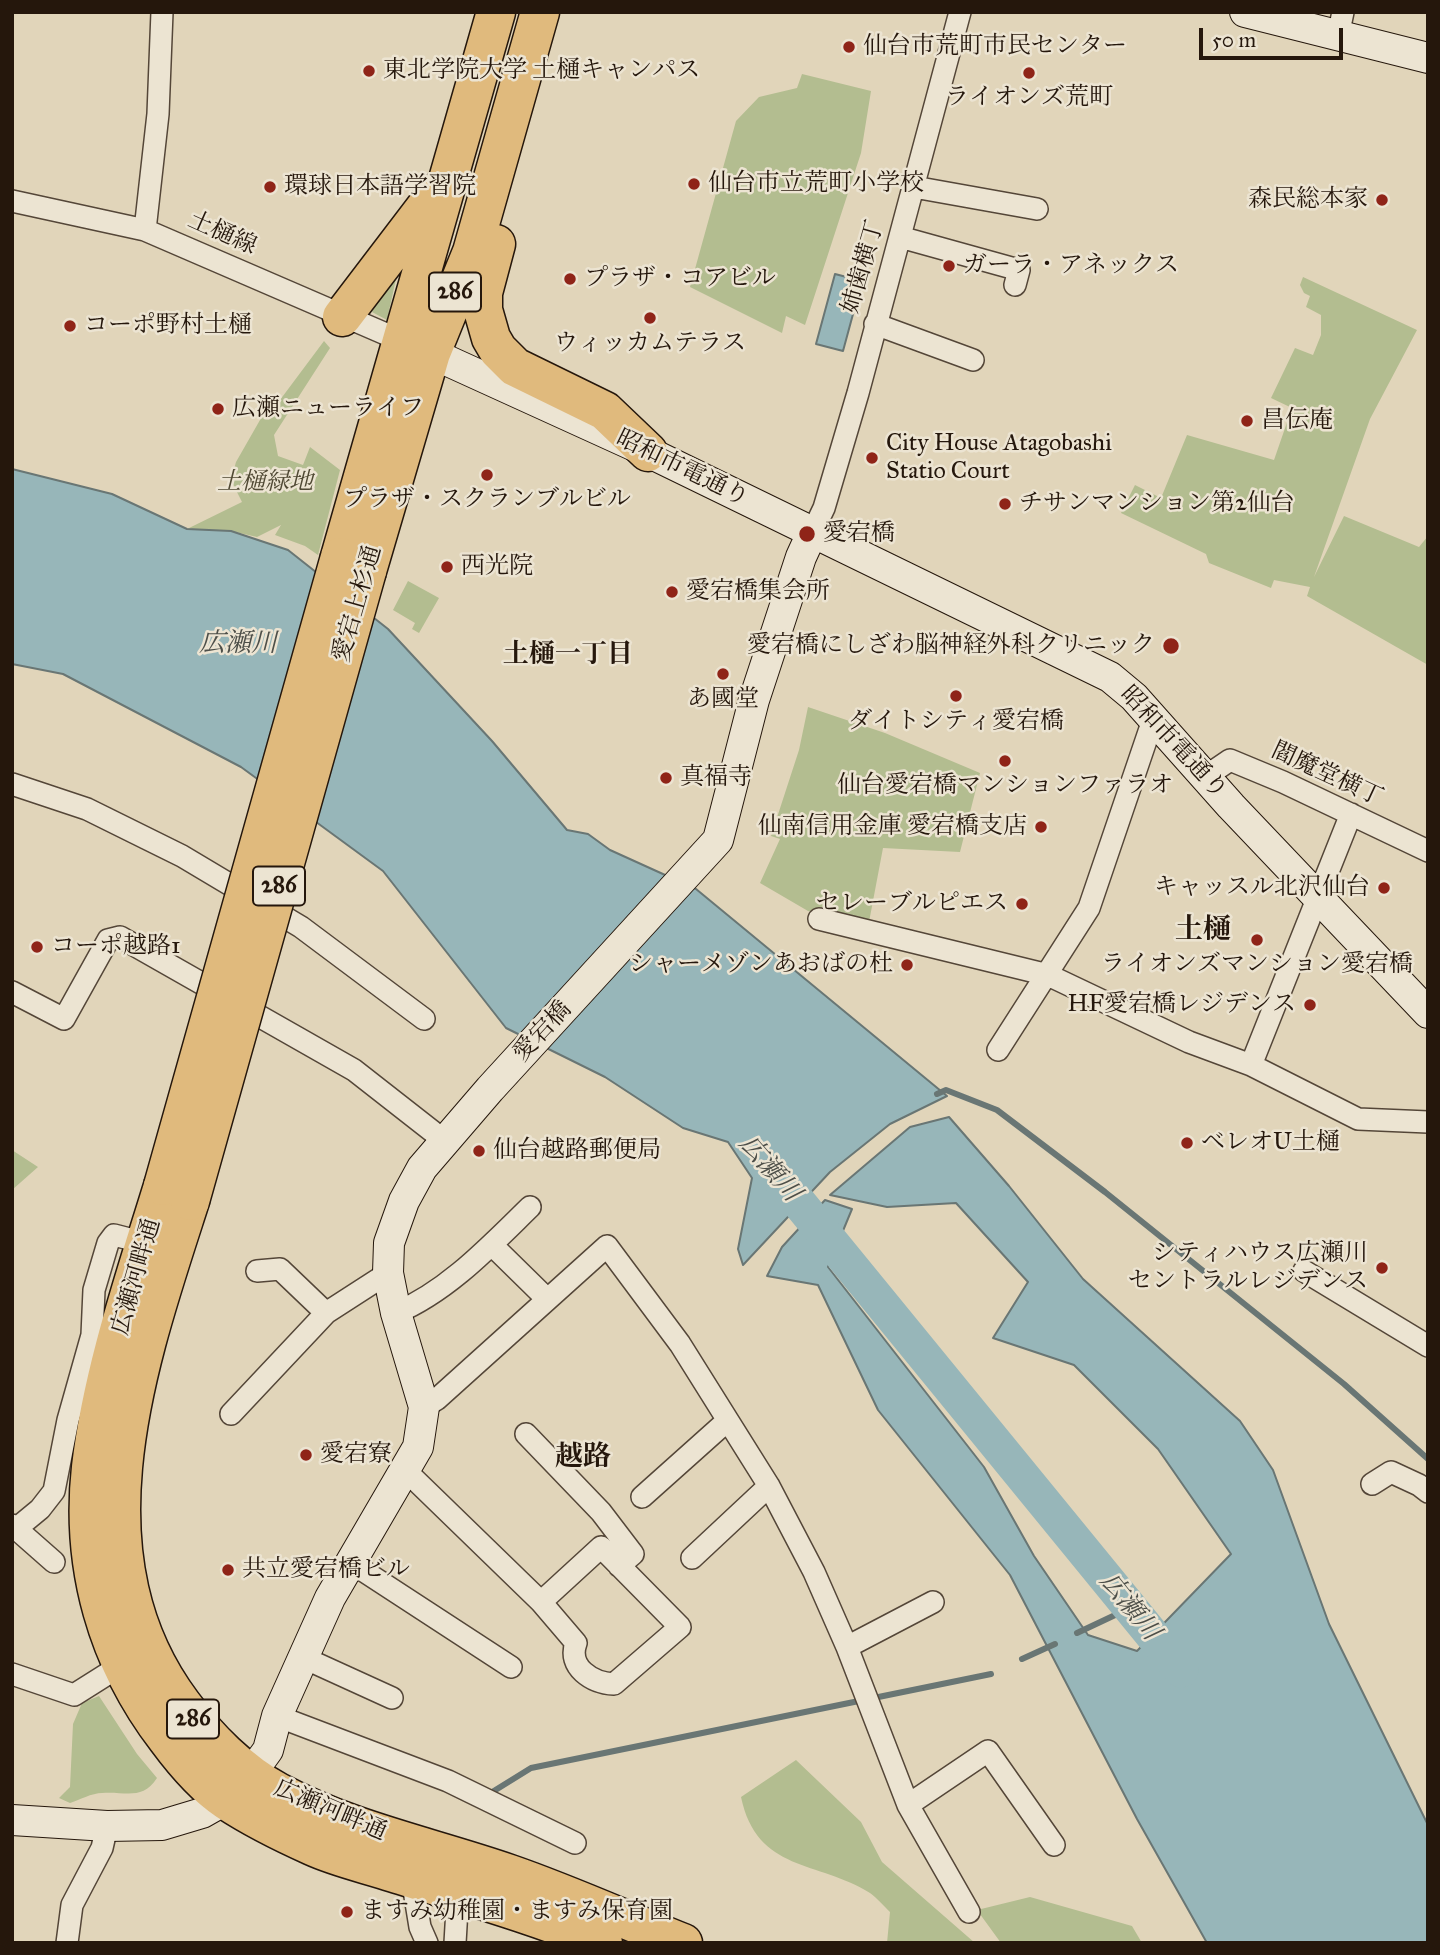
<!DOCTYPE html>
<html>
<head>
<meta charset="utf-8">
<style>
	body { margin:0 }
	#map { position:relative; width:1440px; height:1955px; overflow:hidden; background:#e1d5ba; font-family:"IM FELL Great Primer",serif }
	canvas { display:block }
	.frame { position:absolute; inset:0; border:14px solid #25170c; pointer-events:none }
	.scale { position:absolute; left:1199px; top:28px; width:144px; height:32px; box-sizing:border-box; border:4px solid #25170c; border-top:0; padding-left:9px; font-size:21px; line-height:24px; white-space:nowrap; color:#25170c; -webkit-text-stroke:5px #ece4d2; paint-order:stroke }
</style>
</head>
<body>
<div id="map">
<canvas width="1440" height="1955"></canvas>
<div class="frame"></div>
<div class="scale">50 m</div>
</div>
<script>
const ctx = document.querySelector('canvas').getContext('2d');
ctx.lineJoin = 'round';
function fill(path, color) {
  ctx.fillStyle = color;
  ctx.fill(path, 'evenodd');
}
function stroke(path, color, width, dash) {
  ctx.strokeStyle = color;
  ctx.lineWidth = width;
  ctx.lineCap = dash ? 'butt' : 'round';
  ctx.setLineDash(dash || []);
  ctx.stroke(path);
}
function write(font, color, halo, rows, align = 'center') {
  ctx.font = font + ' "IM FELL Great Primer","Noto Serif JP",serif';
  ctx.lineWidth = 5;
  ctx.setLineDash([]);
  ctx.textBaseline = 'middle';
  ctx.strokeStyle = halo;
  ctx.fillStyle = color;
  for (const [text, x, y, turn = 0] of rows) {
    ctx.save();
    ctx.translate(x, y);
    ctx.rotate((+turn || 0) * Math.PI / 180);
    ctx.textAlign = isNaN(turn) ? turn : align;
    if (halo) ctx.strokeText(text, 0, 0);
    ctx.fillText(text, 0, 0);
    ctx.restore();
  }
}
const green = new Path2D(`
	M802 74 871 91 861 153 805 325 786 316 782 333 690 287 736 121 759 97 797 88Z
	M401 256 387 320 372 312Z
	M1303 277 1417 330 1370 419 1314 577 1344 516 1419 547 1428 536V665L1307 596 1310 587 1274 580 1271 588 1209 563 1206 554 1121 513 1135 485 1161 498 1187 435 1274 460 1292 408 1271 398 1295 348 1313 355 1321 335V315L1306 307 1310 296 1304 293 1300 285Z
	M324 341 330 348 274 435 278 456 303 465 310 447 340 470 318 555 305 546 275 535 281 525 257 537 231 531 187 529 242 502 231 480 236 462 268 406 274 408Z
	M408 581 439 598 419 633 412 629 415 623 393 610Z
	M808 707 885 733 980 773 960 852 883 848 869 922 808 911 760 883 780 839 771 836 799 750Z
	M12 1150 38 1167 12 1190Z
	M99 1696 137 1754 157 1778C142 1801 125 1791 102 1793 92 1793 79 1800 70 1803L59 1798 70 1787 73 1724 82 1703Z
	M796 1760 861 1822 882 1862 975 1943H887L890 1912C884 1906 877 1898 870 1893 818 1860 757 1873 741 1797Z
	M1030 1897 1132 1926 1142 1943H1001L977 1910Z`);
const water = new Path2D(`
	M835 274 862 281 843 351 816 344Z
	M12 469 112 494 187 529 231 531 288 550 388 629 492 741 567 830 588 834 610 850 696 889 947 1096 890 1124 830 1172 743 1265 738 1249 752 1178 728 1142 683 1128 605 1077 506 1028 383 871 241 767 63 674 12 664Z
	M949 1117 1009 1186 1083 1279 1240 1421 1273 1470 1329 1624 1428 1825V1943H1207L1137 1819 1010 1575 878 1410 818 1285 767 1276 782 1247 825 1200 852 1209 828 1267 984 1467 1034 1556 1088 1635 1137 1651 1231 1554 1158 1449 1074 1365 993 1338 1028 1282 956 1203 887 1207 830 1195 910 1127Z`);
const stream = new Path2D(`
	M937 1094 946 1090 997 1110 1105 1192 1344 1384 1428 1459
	M1077 1633 1130 1608
	M1022 1659 1055 1644
	M489 1794 531 1768 991 1674`);
const river = new Path2D(`
	M769 1166 1181 1670`);
const street = new Path2D(`
	M1338 36 1343 12
	M914 187 1037 209
	M12 201 145 230 402 341
	M145 230 158 114 162 12
	M900 237 1019 270 1015 285
	M875 324 973 360
	M812 533 824 508 858 393 960 12
	M1205 777 1230 760 1283 782 1428 851
	M12 784 87 809 182 856 301 927 424 1019
	M819 919 1048 975 1189 1042 1251 1065 1358 1119 1428 1122
	M12 992 64 1019 108 940 120 937 354 1070 446 1142
	M998 1050 1089 908 1153 720
	M1251 1065 1351 814
	M492 1245 546 1298
	M257 1271 280 1269 326 1313
	M1304 1271 1428 1346
	M396 1313C448 1291 490 1246 530 1207
	M424 1407 437 1399 607 1246 680 1344 769 1486 814 1572 847 1647 908 1805 969 1912
	M231 1414 326 1313 388 1273
	M526 1434 601 1512 633 1554 619 1566
	M405 1470 541 1602 576 1643C567 1667 592 1683 614 1684L680 1627 601 1547 541 1602
	M1372 1484 1391 1472 1419 1485 1428 1492
	M642 1497 727 1421
	M12 1525 54 1562
	M17 1528 40 1509 54 1491 68 1420 92 1335 94 1290 108 1243 114 1235 145 1243
	M692 1558 769 1486
	M350 1562 511 1667
	M847 1647 933 1602
	M302 1657 392 1698
	M12 1674 74 1695 120 1666
	M277 1716 448 1781 575 1843
	M908 1805 988 1751 1054 1845
	M412 1878 420 1927 427 1943
	M67 1943 72 1905 102 1848 107 1826
	M455 1943 458 1892`);
const secondary = new Path2D(`
	M1245 12 1428 58
	M413 345 648 452 1110 677 1134 697 1231 806 1428 1013
	M12 1820 107 1826 162 1825 202 1813 225 1800 250 1775 268 1750 277 1716 330 1598 418 1447 424 1407 396 1313 388 1273 389 1243 404 1201 422 1168 490 1089 718 840 754 700 801 557 812 533`);
const highway = new Path2D(`
	M496 244 483 293V310L491 338 498 350 515 367 605 411 648 452
	M342 317 438 191
	M340 557 496 12
	M367 571 431 353 472 252 540 12
	M163 1186C135 1277 102 1372 91 1467 80 1567 107 1661 167 1739 184 1762 203 1785 227 1801 253 1818 283 1833 312 1846 338 1858 367 1864 394 1873 464 1895 535 1915 603 1943
	M190 1201C138 1362 69 1553 182 1704 207 1738 241 1772 278 1792 351 1831 432 1847 510 1874 568 1894 625 1920 683 1943`);
const highwayBridge = new Path2D(`
	M163 1186 340 557
	M190 1201 367 571`);
const markers = [
	[849,47,7,"#8f2418"],
	[369,71,7,"#8f2418"],
	[1029,73,7,"#8f2418"],
	[694,184,7,"#8f2418"],
	[270,187,7,"#8f2418"],
	[1382,200,7,"#8f2418"],
	[949,266,7,"#8f2418"],
	[570,279,7,"#8f2418"],
	[650,318,7,"#8f2418"],
	[70,326,7,"#8f2418"],
	[218,409,7,"#8f2418"],
	[1247,421,7,"#8f2418"],
	[872,458,7,"#8f2418"],
	[487,475,7,"#8f2418"],
	[1005,504,7,"#8f2418"],
	[807,534,9,"#8f2418"],
	[447,567,7,"#8f2418"],
	[672,592,7,"#8f2418"],
	[1171,646,9,"#8f2418"],
	[723,674,7,"#8f2418"],
	[956,696,7,"#8f2418"],
	[1005,761,7,"#8f2418"],
	[666,778,7,"#8f2418"],
	[1041,827,7,"#8f2418"],
	[1384,888,7,"#8f2418"],
	[1022,904,7,"#8f2418"],
	[1257,940,7,"#8f2418"],
	[37,947,7,"#8f2418"],
	[907,965,7,"#8f2418"],
	[1310,1005,7,"#8f2418"],
	[1187,1143,7,"#8f2418"],
	[479,1151,7,"#8f2418"],
	[1382,1268,7,"#8f2418"],
	[306,1455,7,"#8f2418"],
	[228,1570,7,"#8f2418"],
	[347,1912,7,"#8f2418"]
];
const shields = [
	[455,292,52],
	[279,886,52],
	[193,1719,52]
];
const shieldNames = [
	["286",455,292],
	["286",279,886],
	["286",193,1719]
];
const poiNames = [
	["仙台市荒町市民センター",863,47],
	["東北学院大学 土樋キャンパス",383,71],
	["ライオンズ荒町",1029,98,"center"],
	["仙台市立荒町小学校",708,184],
	["環球日本語学習院",284,187],
	["森民総本家",1368,200,"right"],
	["ガーラ・アネックス",963,266],
	["プラザ・コアビル",584,279],
	["コーポ野村土樋",84,326],
	["ウィッカムテラス",650,344,"center"],
	["広瀬ニューライフ",232,409],
	["昌伝庵",1261,421],
	["City House Atagobashi",886,444],
	["Statio Court",886,472],
	["プラザ・スクランブルビル",487,500,"center"],
	["チサンマンション第2仙台",1019,504],
	["愛宕橋",823,534],
	["西光院",461,567],
	["愛宕橋集会所",686,592],
	["愛宕橋にしざわ脳神経外科クリニック",1155,646,"right"],
	["あ國堂",723,700,"center"],
	["ダイトシティ愛宕橋",956,722,"center"],
	["真福寺",680,778],
	["仙台愛宕橋マンションファラオ",1005,786,"center"],
	["仙南信用金庫 愛宕橋支店",1027,827,"right"],
	["キャッスル北沢仙台",1370,888,"right"],
	["セレーブルピエス",1008,904,"right"],
	["コーポ越路1",51,947],
	["シャーメゾンあおばの杜",893,965,"right"],
	["ライオンズマンション愛宕橋",1257,965,"center"],
	["HF愛宕橋レジデンス",1296,1005,"right"],
	["ベレオU土樋",1201,1143],
	["仙台越路郵便局",493,1151],
	["シティハウス広瀬川",1368,1254,"right"],
	["セントラルレジデンス",1368,1282,"right"],
	["愛宕寮",320,1455],
	["共立愛宕橋ビル",242,1570],
	["ますみ幼稚園・ますみ保育園",361,1912]
];
const streetNames = [
	["土樋線",222,234,24],
	["姉歯横丁",864,267,-74],
	["昭和市電通り",682,469,26],
	["愛宕上杉通",358,604,-74],
	["昭和市電通り",1173,743,47],
	["閻魔堂横丁",1327,775,25],
	["愛宕橋",543,1032,-47],
	["広瀬河畔通",137,1277,-74],
	["広瀬河畔通",330,1811,23]
];
const parkNames = [
	["土樋緑地",265,483]
];
const waterNames = [
	["広瀬川",238,645],
	["広瀬川",769,1169,49],
	["広瀬川",1129,1607,51]
];
const neighbourhoodNames = [
	["土樋一丁目",568,656]
];
const quarterNames = [
	["土樋",1203,931],
	["越路",583,1458]
];
fill(green, '#b3bd90');
fill(water, '#97b6b9');
stroke(water, '#697674', 2);
stroke(stream, '#697674', 6);
stroke(river, '#97b6b9', 35);
stroke(street, '#544638', 24);
stroke(secondary, '#25170c', 32);
stroke(highway, '#25170c', 41);
stroke(street, '#ece4d2', 21);
stroke(secondary, '#ece4d2', 30);
stroke(highway, '#e0ba7d', 38);
stroke(highwayBridge, '#25170c', 41, []);
stroke(highwayBridge, '#e0ba7d', 38);
for (const [x, y, r, color] of markers) {
  const dot = new Path2D();
  dot.arc(x, y, r, 0, 2 * Math.PI);
  ctx.fillStyle = color;
  ctx.fill(dot);
  stroke(dot, '#ece4d2', 2.5);
}
for (const [x, y, w] of shields) {
  const box = new Path2D();
  box.roundRect(x - w / 2, y - 19.5, w, 39, 5);
  ctx.fillStyle = '#ece4d2';
  ctx.fill(box);
  stroke(box, '#25170c', 2);
}
write('bold 23px', '#25170c', null, shieldNames);
write('24px', '#25170c', '#ece4d2', poiNames, 'left');
write('24px', '#25170c', '#ece4d2', streetNames);
write('italic 24px', '#504934', '#ece4d2', parkNames);
write('italic 26px', '#4d4f49', '#ece4d2', waterNames);
write('bold 26px', '#25170c', '#ece4d2', neighbourhoodNames);
write('bold 28px', '#25170c', '#ece4d2', quarterNames);
</script>
</body>
</html>
